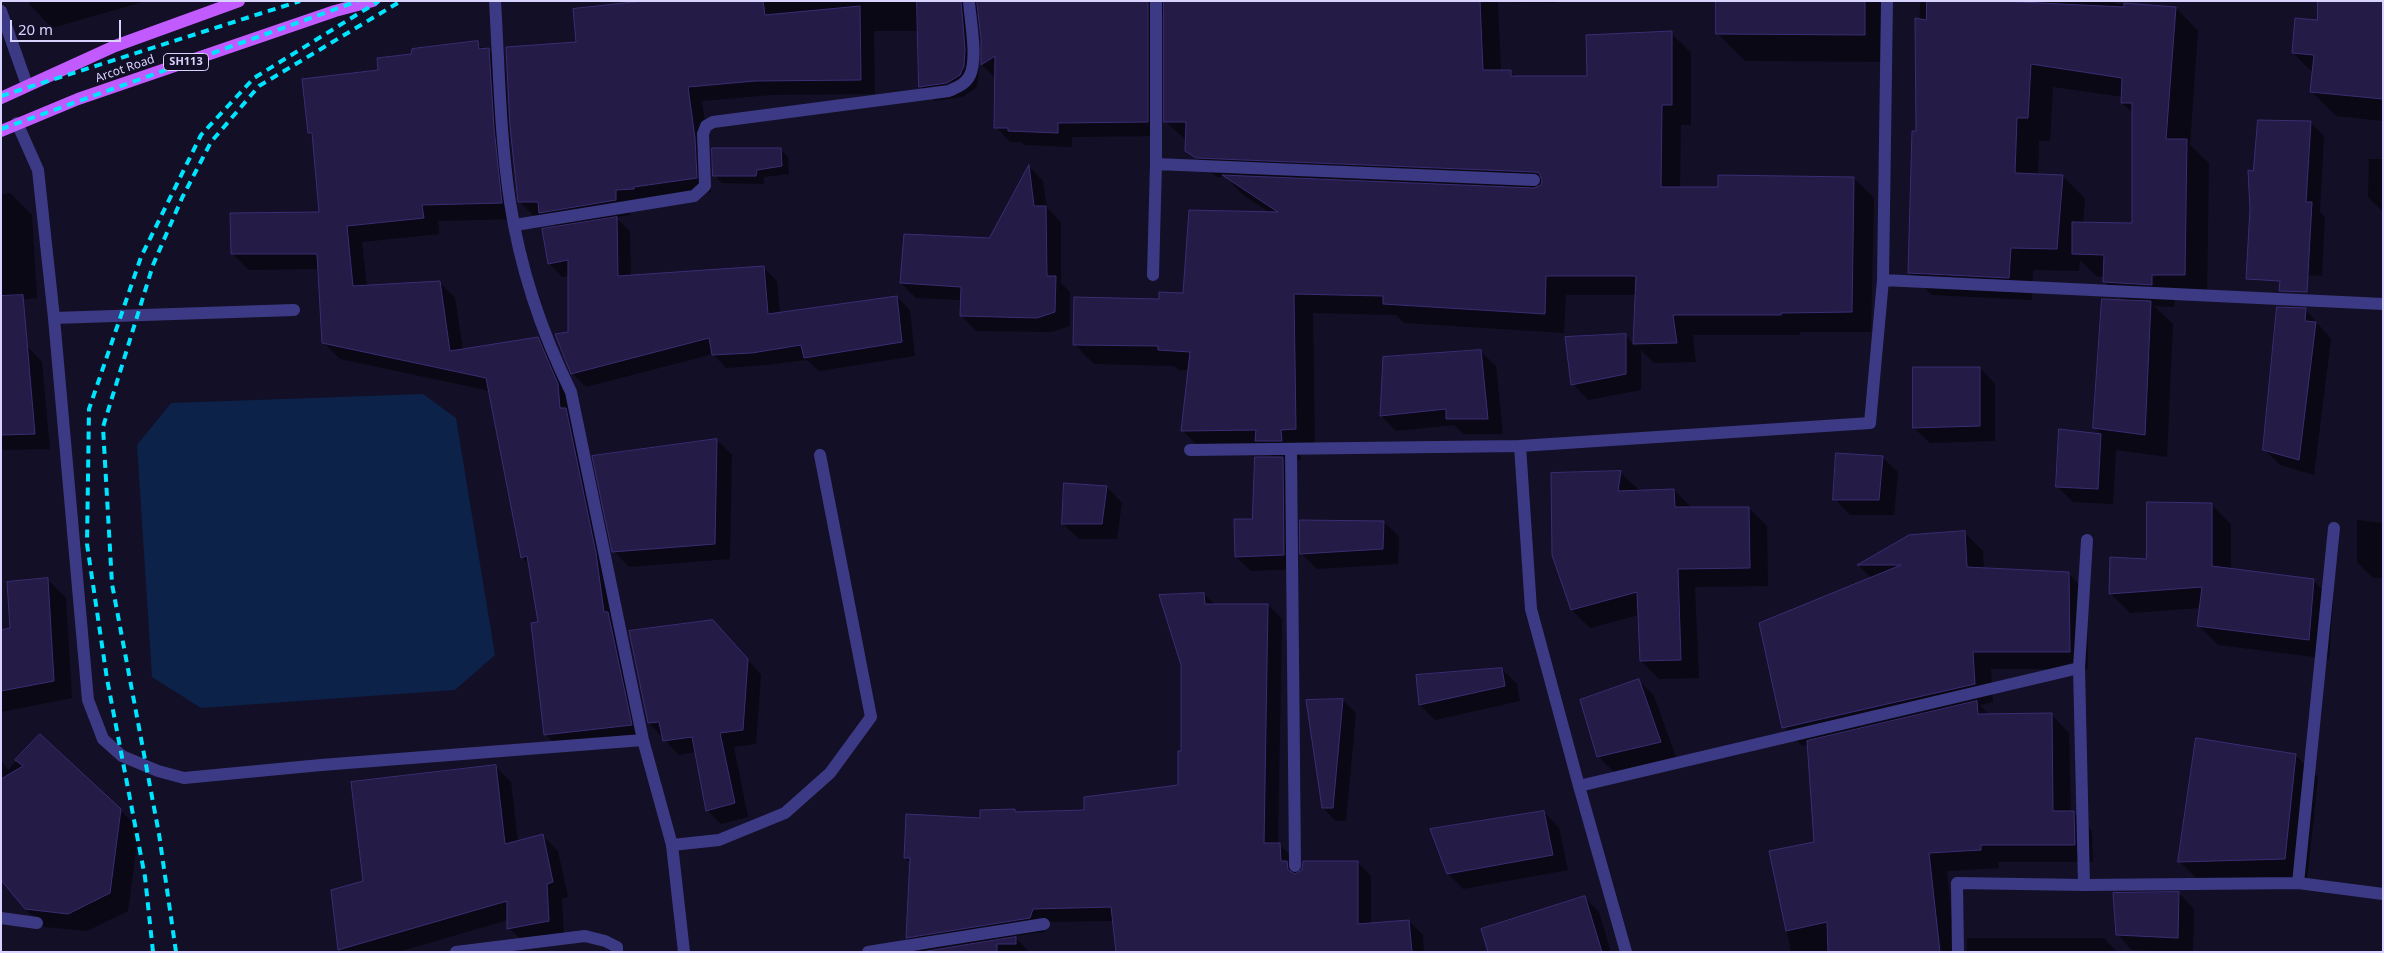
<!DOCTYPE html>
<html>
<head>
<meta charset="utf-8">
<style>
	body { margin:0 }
	#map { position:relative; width:2384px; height:953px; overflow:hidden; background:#130f26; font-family:"Noto Sans",sans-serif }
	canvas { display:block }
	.frame { position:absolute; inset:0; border:2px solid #d9d4ff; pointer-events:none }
	.scale { position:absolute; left:10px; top:20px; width:111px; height:22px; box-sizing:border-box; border:2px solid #d9d4ff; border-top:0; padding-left:6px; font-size:15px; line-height:18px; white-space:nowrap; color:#d9d4ff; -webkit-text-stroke:4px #130f26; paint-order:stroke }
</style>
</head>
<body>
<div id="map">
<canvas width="2384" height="953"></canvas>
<div class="frame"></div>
<div class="scale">20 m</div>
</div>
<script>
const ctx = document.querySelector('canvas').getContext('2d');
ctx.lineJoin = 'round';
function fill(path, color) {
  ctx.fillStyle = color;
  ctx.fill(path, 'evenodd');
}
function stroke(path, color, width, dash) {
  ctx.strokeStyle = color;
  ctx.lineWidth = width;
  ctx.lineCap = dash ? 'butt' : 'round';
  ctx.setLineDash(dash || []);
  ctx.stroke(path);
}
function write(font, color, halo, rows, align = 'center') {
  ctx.font = font + ' "Noto Sans",sans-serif';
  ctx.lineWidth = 4;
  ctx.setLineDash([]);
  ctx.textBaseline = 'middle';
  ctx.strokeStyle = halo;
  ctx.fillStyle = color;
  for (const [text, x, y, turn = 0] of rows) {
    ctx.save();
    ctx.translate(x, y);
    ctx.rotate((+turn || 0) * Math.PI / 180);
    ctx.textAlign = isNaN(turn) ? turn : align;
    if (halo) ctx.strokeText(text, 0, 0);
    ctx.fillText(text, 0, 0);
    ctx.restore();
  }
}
const water = new Path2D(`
	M423 394 456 418 495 655 455 690 201 708 152 677 137 445 171 403Z`);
const shadow = new Path2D(`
	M28 1H146L52 28 30 5Z
	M687 1H1167L1169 8 1163 11 1162 16V136L1072 137V147L1024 145 1021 142H1010L996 127V79L982 65 979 9 975 17 979 65 978 81 976 88 962 97 935 101 920 86 919 31H874L875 94 770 95 702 101 709 153 711 192 630 204V215L615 217 630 231 631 277 763 267 777 281 780 314 897 297 910 310 915 356 819 371 807 360 766 365 726 368 713 354 586 387 572 373 569 333V276L562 277 549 263 556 228 544 216H534L520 202 578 43Z
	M1190 1H1556V3L1498 2 1501 72H1510L1516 77H1588L1671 33 1691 53V125H1681L1680 188 1719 189 1854 178 1874 198 1871 332H1800V335H1693L1696 362 1654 363 1641 350V390L1588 400 1573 384 1625 335 1634 344 1636 295H1566L1564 333 1404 323 1396 315 1313 313 1315 449H1300L1301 460H1284L1297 473 1298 569 1251 571 1236 557 1254 520 1274 458 1266 449 1202 450 1182 430 1189 370H1179L1174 366 1094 364 1074 344 1160 300 1184 294 1272 214 1243 195 1226 177H1217L1207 170 1187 150V141L1165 121Z
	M1717 1H1893L1892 62 1745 61 1717 33Z
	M1920 1H2116V4L2176 8 2198 31 2190 145 2209 163 2207 297H2175L2174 307 2154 306 2173 324 2167 457 2116 450 2113 504 2073 502 2057 486 2060 431 2102 435 2095 428 2123 301 2104 282V277L2096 276 2080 260 2079 271 2033 270 2032 300 1932 295 1909 273 1917 132ZM2053 87 2123 97 2122 103 2133 113V225L2083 224 2085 199 2063 176 2038 175 2039 141H2050Z
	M2383 1V121L2336 116 2311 91 2313 73 2293 53 2318 21Z
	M477 43 484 50H489L505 66 510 145 518 219 438 221 439 234 362 242 367 286 439 282 455 298 463 350 538 338 554 355 574 402 647 741 562 750 545 734 539 623 530 565 522 557 490 391 340 359 323 342 319 269 249 270 233 254 320 213 314 137 309 133 379 72 412 56Z
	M2310 122 2324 136 2320 212 2325 218 2322 276 2262 272 2251 209 2254 172Z
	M780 149 788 157 789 174 764 177V184L722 183 714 175Z
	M2369 159H2383V212L2368 197Z
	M1029 167 1043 181 1047 208 1061 222V283L1070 292V326L1052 332 976 331 962 316V300L916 298 901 283 990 240Z
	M10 193 32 215 37 298 1 302V194Z
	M2306 310 2331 339 2314 475 2280 465 2264 449Z
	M27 346 42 362 50 449 4 450 1 448V348Z
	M1480 351 1496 366 1503 434H1463L1454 425 1396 431 1381 416 1384 358Z
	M1980 368 1995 384V441L1930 443 1914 428Z
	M717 440 732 455 730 559 629 567 614 551Z
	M1882 457 1898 472 1894 515H1850L1835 499Z
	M1620 472 1639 490H1674L1692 508H1749L1767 526 1768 586 1695 587 1699 678 1659 679 1641 661 1639 615 1590 628 1572 610Z
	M1107 487 1122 503 1117 539H1079L1063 524Z
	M2211 504 2231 524V570L2314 581 2333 600 2329 659 2218 645 2199 626 2201 608 2130 613 2110 593Z
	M2357 520 2383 523V578H2373L2357 562Z
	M1384 522 1399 537 1398 564 1317 569 1301 553Z
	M1964 532 1983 551 1984 569 2068 573 2087 592 2088 669H1991L1993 702 1980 705 1989 715 2051 714 2069 733 2071 813H2074L2092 831 2093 862H1998L1999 868 1947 871 1955 944 1962 952H1791L1771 852 1815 843 1808 744 1802 746 1784 727 1871 578 1859 566 1909 536Z
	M47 579 66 598 72 698 1 712V631L12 629Z
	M1204 594 1215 605H1268L1282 619 1278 844 1294 858V870L1298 874 1357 862 1371 876V924L1409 921 1423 935 1424 952H1117L1114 921 1047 922 1044 932 1014 936 1029 952H922L907 937 911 863 905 858 981 819 1014 811 1017 813 1085 811 1179 786Z
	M727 635 761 675 756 744 734 747 748 817 721 824 707 810 696 752 679 755 649 723Z
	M1502 669 1517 684 1520 701 1435 720 1420 705Z
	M1639 681 1654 696 1676 757 1614 772 1598 756Z
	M1343 700 1356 713 1346 821H1336L1323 808Z
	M40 735 139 828 128 911 87 931 44 927 25 909 1 878V761L8 770Z
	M2295 755 2318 777 2307 881 2202 884 2179 861Z
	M495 766 511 782 518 842 543 836 558 851 568 897 562 899 564 936 524 943 509 928 508 920 398 952H342L340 949 364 882Z
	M1544 812 1559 828 1568 870 1463 889 1448 874Z
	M2179 893 2194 909 2193 952 2132 950 2117 934Z
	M1585 898 1599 912 1611 952H1490Z
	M1967 938H2104L2117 952H1967Z`);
const building = new Path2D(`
	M643 1H763L765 15 860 6 861 80 755 81 688 87 695 138 697 178 634 187V189L616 190V200L539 213 538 202H518L510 126 506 47 576 42 573 9Z
	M917 1H961L965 49 964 66 960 75 947 83 919 87Z
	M977 1H1148V122L1058 123V133L1008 131V128H994L995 56 981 65V38Z
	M1164 1H1480L1483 70H1511V76H1587L1586 35 1672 31V105H1662L1661 187H1718V175L1854 177 1852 312 1781 313V315H1673L1677 343 1633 344 1636 276H1546L1545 314 1383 304V296L1294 294 1296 429 1281 430 1282 441H1255L1256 430 1181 431 1190 352 1158 350V346L1073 345 1074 297 1159 299V292L1183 293 1189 210 1278 212 1222 175 1534 188 1541 185 1542 180 1539 173 1534 172 1196 158 1185 151 1186 122H1164Z
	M1716 1H1865V35L1716 34Z
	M1927 1H1999L2124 7V3L2176 7 2166 139H2187L2185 275H2152V285L2103 282 2104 255 2072 254V222L2132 223V103H2121L2122 78 2031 64 2028 118H2017L2015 173 2063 175 2057 249 2011 248 2009 278 1908 273 1912 131H1916L1915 18 1926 20Z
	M2318 1H2383V99L2310 92 2314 55 2292 53 2295 18 2317 20Z
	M478 41 479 49 489 48 494 128 502 203 422 205 424 218 347 226 353 286 440 281 450 351 538 337 558 384 560 408H566L596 553 604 612H608L632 725 544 735 531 623 538 622 527 556 521 558 486 378 322 343 317 254H231L230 213 319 212 312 133H308L302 79 378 70 377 58 411 54 412 49Z
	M2258 120 2311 121 2306 202H2312L2307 292 2279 291 2280 281 2246 279 2250 209 2248 170 2253 171Z
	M712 148H781L782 166 757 170 756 176H713Z
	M1029 165 1034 206H1046L1047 276H1056L1055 312 1037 318 960 316 961 287 900 283 904 234 989 238Z
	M617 217 618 276 764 266 768 314 897 296 902 342 804 358 801 345 752 353 712 355 709 338 571 374 555 334 568 332V260L548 264 542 229Z
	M23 295 35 434 1 435V296Z
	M2102 299 2151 301 2145 435 2093 428Z
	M2277 307 2306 308 2305 321 2316 322 2299 460 2263 450Z
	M1626 334V374L1571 385 1565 337Z
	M1481 350 1488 419H1446V409L1380 416 1383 357Z
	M1913 367H1980V426L1913 428Z
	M2059 429 2101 434 2098 489 2056 487Z
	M717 439 715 544 612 552 592 456Z
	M1836 453 1883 456 1879 500H1833Z
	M1255 457H1283L1284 555 1235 557 1234 519H1252Z
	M1621 471 1618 491 1674 489 1675 507H1749L1750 568 1678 569 1681 660 1640 661 1637 592 1571 610 1552 555 1551 473Z
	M1064 483 1107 486 1102 524H1062Z
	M2147 502 2212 503V566L2314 579 2309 640 2197 626 2202 587 2109 594 2110 557 2146 559Z
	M1300 520 1384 521 1383 549 1300 554Z
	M1965 531 1967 567 2069 572 2070 652H1973L1975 684 1782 728 1759 623 1901 565H1857L1909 535Z
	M48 578 54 681 1 691V630L10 628 7 582Z
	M1204 593 1205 604H1268L1264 843H1280L1281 861H1287L1288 870 1295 874 1302 870 1303 861H1358V924L1409 920 1412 952H1116L1111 907 1033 909 1030 918 906 938 910 858H904L906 814 980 818V810L1015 809V812L1084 810V797L1178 785V751H1181V665L1159 595Z
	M713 620 748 659 743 730 720 733 735 803 706 811 692 737 663 741 659 722 648 723 629 631Z
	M1502 668 1505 686 1419 705 1416 675Z
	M1639 679 1661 742 1597 757 1580 700Z
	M1343 699 1333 808H1322L1306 700Z
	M1977 701 1978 714 2052 713 2053 811H2074L2075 845H1981V850L1929 853 1940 952H1828L1827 922 1786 931 1769 851 1814 842 1807 741Z
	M40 734 121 809 110 893 68 914 25 909 1 880V779L23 766 15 760Z
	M2196 738 2296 754 2285 859 2178 862Z
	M496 765 505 844 543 834 553 882 547 884 549 921 507 929V901L338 950 331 890 363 881 351 782Z
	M1544 811 1553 855 1447 874 1430 829Z
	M2179 892 2178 938 2116 935 2113 893Z
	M1585 896 1602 952H1488L1481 929Z
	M1016 937V944H997V952H921Z`);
const service = new Path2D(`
	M54 318 294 310
	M672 845 719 840 785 813 830 773 871 717 820 455
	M456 952 585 936 605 941 617 947V952`);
const minor = new Path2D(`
	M495 1C499 68 500 136 510 202 520 268 542 333 571 392L643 740 672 845 684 952
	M1 11 27 85
	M17 123 38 170 54 318 88 700 103 739 122 756 158 771 184 778 321 765 643 740
	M1156 164 1534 180
	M515 225 694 196 705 186 703 134 706 126 713 122 949 91C957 87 966 84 970 75 978 58 970 20 969 1
	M1153 275 1156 164V1
	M1883 280 2383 304
	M1520 446 1531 609 1579 786 1626 952
	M1190 450 1520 446 1870 423 1883 280 1887 1
	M1291 450 1295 866
	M1579 786 2079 668
	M2298 883 2334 528
	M2084 885 2079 668 2087 540
	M1 918 37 923
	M868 952 1044 924
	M1958 952 1957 883 2084 885 2298 883 2383 894`);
const primary = new Path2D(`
	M1 98 115 46 239 1
	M1 131 78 99 335 11 373 1`);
const rail = new Path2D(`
	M1 96 300 1
	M1 129 358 1
	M153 952 145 877 107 679 87 544 89 409 141 257 201 135 254 78 379 1
	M176 952 159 834 112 584 103 427 153 265 182 198 211 142 259 86 401 1`);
const shields = [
	[186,62,45]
];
const shieldNames = [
	["SH113",186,62]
];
const streetNames = [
	["Arcot Road",125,69,-19]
];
fill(water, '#0c2248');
fill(shadow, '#0007');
fill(building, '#241b47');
stroke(building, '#3b2d73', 1);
stroke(service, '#3d3a85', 12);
stroke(minor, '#3d3a85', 12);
stroke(primary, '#c25bff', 12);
stroke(rail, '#00e5ff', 4, [8, 6]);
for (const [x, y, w] of shields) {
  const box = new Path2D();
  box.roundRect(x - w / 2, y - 8.5, w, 17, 4);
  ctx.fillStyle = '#130f26';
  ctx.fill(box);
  stroke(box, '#d9d4ff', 1);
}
write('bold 11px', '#d9d4ff', null, shieldNames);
write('12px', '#d9d4ff', '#130f26', streetNames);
</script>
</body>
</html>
